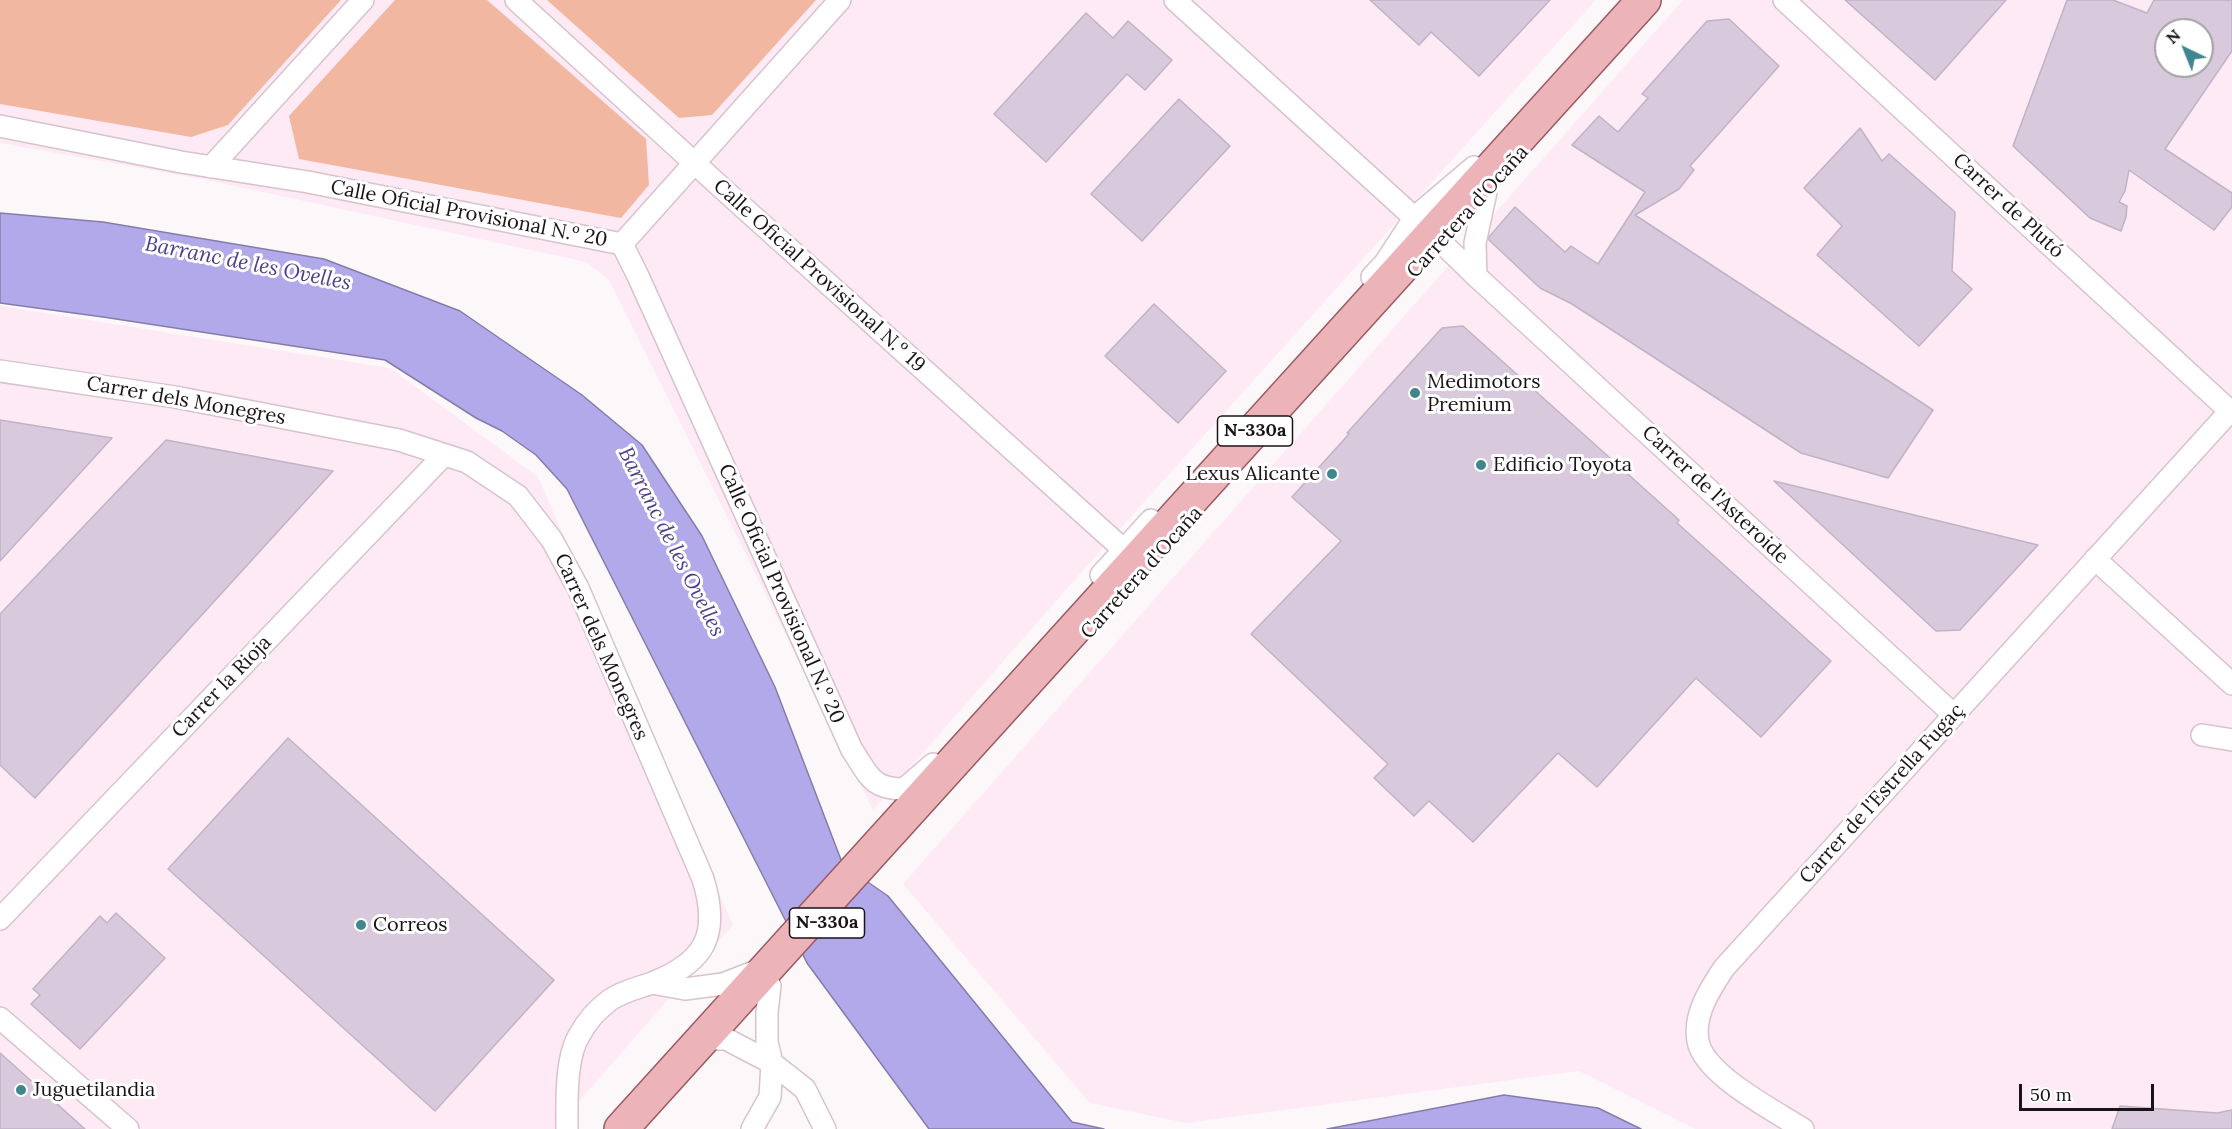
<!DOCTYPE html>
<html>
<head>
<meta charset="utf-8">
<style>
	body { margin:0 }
	#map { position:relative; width:2232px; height:1129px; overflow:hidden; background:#fcf8fa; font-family:Lora,serif }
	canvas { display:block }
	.north { position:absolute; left:2154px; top:18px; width:60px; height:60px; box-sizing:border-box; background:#fff; border:2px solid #a4a1a2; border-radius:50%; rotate:317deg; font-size:16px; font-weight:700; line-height:24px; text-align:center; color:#1b1317 }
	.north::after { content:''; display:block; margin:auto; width:21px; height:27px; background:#3f868f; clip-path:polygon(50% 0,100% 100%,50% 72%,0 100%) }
	.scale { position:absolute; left:2019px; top:1084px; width:135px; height:27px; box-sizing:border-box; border:3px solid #1b1317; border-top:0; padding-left:8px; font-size:18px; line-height:21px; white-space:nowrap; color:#1b1317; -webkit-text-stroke:4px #fff; paint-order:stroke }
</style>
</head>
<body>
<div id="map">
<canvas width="2232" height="1129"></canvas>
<div class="north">N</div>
<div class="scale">50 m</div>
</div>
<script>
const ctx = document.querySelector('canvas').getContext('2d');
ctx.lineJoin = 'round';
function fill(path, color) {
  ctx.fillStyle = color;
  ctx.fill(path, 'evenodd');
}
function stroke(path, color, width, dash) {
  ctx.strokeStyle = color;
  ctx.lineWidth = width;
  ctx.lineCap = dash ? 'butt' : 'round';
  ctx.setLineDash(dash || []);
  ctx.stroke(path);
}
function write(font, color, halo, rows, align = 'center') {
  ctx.font = font + ' Lora,serif';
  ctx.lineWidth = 6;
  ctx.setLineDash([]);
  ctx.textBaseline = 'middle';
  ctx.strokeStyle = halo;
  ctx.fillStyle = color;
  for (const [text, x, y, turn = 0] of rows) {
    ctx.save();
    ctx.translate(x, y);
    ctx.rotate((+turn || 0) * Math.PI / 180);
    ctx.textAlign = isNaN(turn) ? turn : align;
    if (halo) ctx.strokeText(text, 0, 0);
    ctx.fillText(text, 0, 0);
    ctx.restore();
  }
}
const built = new Path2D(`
	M0 0H1596L1092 560 873 810 609 280 586 262 207 180 0 143Z
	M1683 0H2232V1129H1695L1579 1071 1186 1123 1090 1103 903 884ZM2166 30H2202V66H2166Z
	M0 306 390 368 538 477 733 925 555 1129H0Z`);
const green = new Path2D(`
	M0 0H341L228 125 191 137 0 104Z
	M395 0H487L646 139 649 185 621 218 299 159 289 116Z
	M547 0H816L712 115 679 118Z`);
const water = new Path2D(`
	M0 213 103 222 324 259 460 311 582 395 642 445 702 536 775 687 843 865 888 896 1072 1122 1104 1129H929L807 963 567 489 536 455 502 431 476 418 385 360 103 317 0 303Z
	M1504 1095 1598 1108 1641 1129H1327Z`);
const building = new Path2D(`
	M1370 0H1550L1479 76 1431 32 1419 45Z
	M1845 0H2006L1935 80Z
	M2067 0H2113L2147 13 2154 0H2232V51L2165 149 2232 193V207L2214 230 2129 170 2125 191 2119 202 2127 206 2126 217 2121 231 2090 218 2013 146ZM2166 30H2202V66H2166Z
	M1086 13 1113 38 1128 21 1172 60 1145 90 1127 74 1046 162 994 114Z
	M1729 19 1779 66 1690 166 1694 170 1679 189 1635 215 1933 410 1888 478 1801 453 1572 304 1540 288 1489 240V237L1515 207 1565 252 1571 246 1598 264 1645 192 1572 145 1599 116 1618 132 1648 98 1642 94 1707 21Z
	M1179 99 1230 146 1142 241 1091 194Z
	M1860 128 1882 161 1889 154 1955 212 1952 271 1972 289 1919 346 1817 255 1842 226 1804 188Z
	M1154 304 1226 371 1178 423 1105 356Z
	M1463 326 1679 520 1677 523 1831 661 1761 737 1696 678 1597 787 1558 753 1473 842 1429 801 1414 816 1374 778 1388 764 1251 634 1341 541 1292 497 1349 434 1347 433 1442 328Z
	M0 420 112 438 0 561Z
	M166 440 333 471 35 798 0 765V614Z
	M1774 481 2038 545 1960 630 1936 631Z
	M288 738 554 980 435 1111 168 869Z
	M116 913 165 958 80 1049 31 1004 40 995 33 989 100 916 107 923Z
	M0 1053 85 1129H0Z
	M2120 1106 2217 1113 2232 1110V1129H2112Z`);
const street = new Path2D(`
	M516 0 735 200 1124 550
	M1175 0 1441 242 1476 276 1954 715
	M1784 0 2232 413
	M0 126 181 162 308 182 622 244 638 276 852 750C869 775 871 789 904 789L933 764
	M211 167 363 0
	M622 244 840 0
	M1476 276 1475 243 1486 192
	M1372 277 1385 263 1415 217 1474 167
	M0 371 175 397 399 440 467 462 518 496 552 540 578 588 703 879C720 934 706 962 652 983 638 988 623 991 610 1000 598 1009 587 1021 580 1034 565 1057 567 1102 567 1129
	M2095 559 2232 684
	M1101 575 1151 520
	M2202 735 2232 740
	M0 919 444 455
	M652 983 685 989 723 984 759 970
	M0 1018 128 1129
	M703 1039H726L772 1063 805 1089 825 1129
	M752 1129 770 1097 772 1063 767 1042V1012L770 986
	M1803 1129C1775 1111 1704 1075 1698 1041 1693 1015 1710 989 1724 968L2232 409`);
const primary = new Path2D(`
	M621 1129 1644 0`);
const markers = [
	[1415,393,6,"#3f868f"],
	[1481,465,6,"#3f868f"],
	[1332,474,6,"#3f868f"],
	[361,925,6,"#3f868f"],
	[21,1090,6,"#3f868f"]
];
const shields = [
	[1255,431,75],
	[827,923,75]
];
const shieldNames = [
	["N-330a",1255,431],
	["N-330a",827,923]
];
const streetNames = [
	["Carrer de Plutó",2008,206,43],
	["Carretera d'Ocaña",1468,212,-48],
	["Calle Oficial Provisional N.º 20",469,214,11],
	["Calle Oficial Provisional N.º 19",819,276,42],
	["Carrer dels Monegres",186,401,10],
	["Carrer de l'Asteroide",1715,495,43],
	["Carretera d'Ocaña",1142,573,-48],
	["Calle Oficial Provisional N.º 20",781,594,66],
	["Carrer dels Monegres",601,647,66],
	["Carrer la Rioja",222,687,-46],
	["Carrer de l'Estrella Fugaç",1882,794,-48]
];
const poiNames = [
	["Medimotors",1427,382],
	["Premium",1427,405],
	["Edificio Toyota",1493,465],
	["Lexus Alicante",1320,474,"right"],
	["Correos",373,925],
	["Juguetilandia",33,1090]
];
const waterNames = [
	["Barranc de les Ovelles",248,264,11],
	["Barranc de les Ovelles",671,542,63]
];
fill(built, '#fdeaf4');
fill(green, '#f2b7a1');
fill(water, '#b2a9ea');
stroke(water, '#857cab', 1.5);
fill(building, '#d8cadc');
stroke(building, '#c0b3c4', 1.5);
stroke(street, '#d8c2cd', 24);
stroke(primary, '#9b5a62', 36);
stroke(street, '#fff', 21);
stroke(primary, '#ecb3b9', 33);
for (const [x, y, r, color] of markers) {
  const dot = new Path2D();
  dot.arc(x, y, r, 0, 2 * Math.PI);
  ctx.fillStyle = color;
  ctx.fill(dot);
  stroke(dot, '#fff', 2);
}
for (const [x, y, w] of shields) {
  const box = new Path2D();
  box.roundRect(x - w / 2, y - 15, w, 30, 4.5);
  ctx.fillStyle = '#fff';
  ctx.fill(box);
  stroke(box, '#1b1317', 1.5);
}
write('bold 18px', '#1b1317', null, shieldNames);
write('20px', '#1b1317', '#fff', streetNames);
write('20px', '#1b1317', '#fff', poiNames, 'left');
write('italic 21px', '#4e3d8a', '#fff', waterNames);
</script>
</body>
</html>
